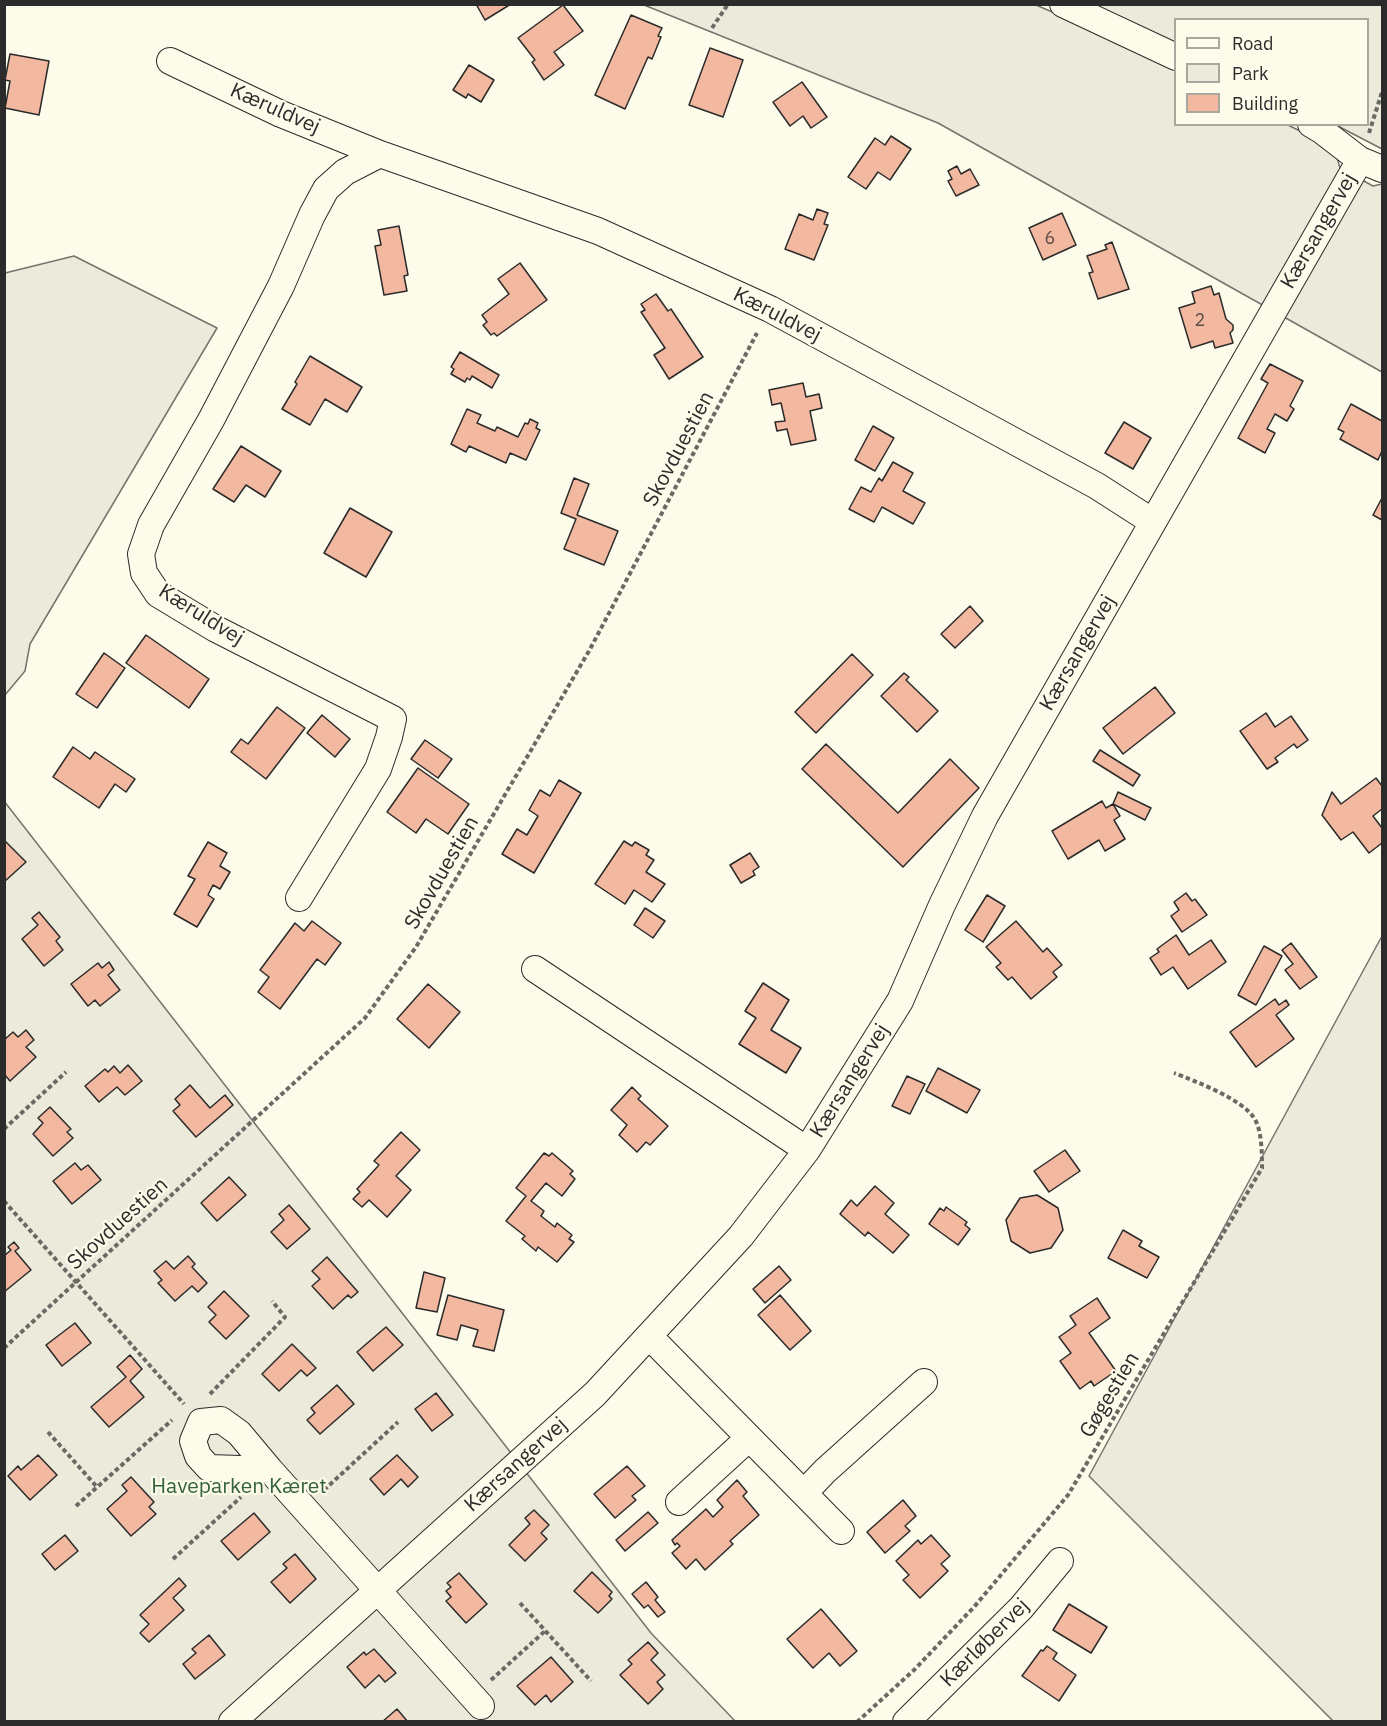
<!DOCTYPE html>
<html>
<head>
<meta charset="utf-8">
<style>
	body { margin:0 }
	#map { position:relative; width:1387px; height:1726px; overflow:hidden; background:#fdfbea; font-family:"IBM Plex Sans",sans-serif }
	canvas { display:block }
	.frame { position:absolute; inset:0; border:6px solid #2b2b2b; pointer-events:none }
	.legend { position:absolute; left:1174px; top:18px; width:195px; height:108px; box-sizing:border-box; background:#fdfbea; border:2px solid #a9a89e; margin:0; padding:8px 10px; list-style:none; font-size:18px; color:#2b2b2b }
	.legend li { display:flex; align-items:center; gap:12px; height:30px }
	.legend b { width:30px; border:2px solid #a9a89e }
</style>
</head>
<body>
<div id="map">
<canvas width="1387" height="1726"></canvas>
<div class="frame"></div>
<ul class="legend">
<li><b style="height:8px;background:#fdfbea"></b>Road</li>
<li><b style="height:16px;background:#ecebdb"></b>Park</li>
<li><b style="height:16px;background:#f2b8a0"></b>Building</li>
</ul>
</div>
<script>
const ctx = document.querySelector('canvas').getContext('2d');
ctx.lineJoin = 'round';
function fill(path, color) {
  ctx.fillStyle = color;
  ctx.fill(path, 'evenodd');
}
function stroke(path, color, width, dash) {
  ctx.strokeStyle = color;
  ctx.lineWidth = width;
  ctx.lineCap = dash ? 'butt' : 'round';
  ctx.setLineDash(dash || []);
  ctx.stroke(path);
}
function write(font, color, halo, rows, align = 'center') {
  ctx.font = font + ' "IBM Plex Sans",sans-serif';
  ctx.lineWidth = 4.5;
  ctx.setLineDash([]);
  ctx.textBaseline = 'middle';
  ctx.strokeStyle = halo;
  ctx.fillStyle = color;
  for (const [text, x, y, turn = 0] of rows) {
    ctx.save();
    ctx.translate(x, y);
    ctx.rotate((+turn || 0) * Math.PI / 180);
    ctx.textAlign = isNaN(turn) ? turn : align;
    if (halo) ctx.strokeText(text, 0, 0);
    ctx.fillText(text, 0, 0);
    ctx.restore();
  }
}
const green = new Path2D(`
	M644 5H1036L1142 51 1175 67 1176 124 1288 125 1334 148 1340 168 1373 186 1382 184V372L938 123Z
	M1084 5H1382V149L1336 125 1368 124V20H1176L1175 47Z
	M74 256 217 328 30 644 25 671 5 695V273Z
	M4 801 651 1633 735 1721H5Z
	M1382 936V1721H1333L1089 1476Z`);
const building = new Path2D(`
	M476 4H511L485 20Z
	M563 5 583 31 554 52 564 65 544 80 532 62 535 60 518 38Z
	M631 15 662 28 658 36 661 37 652 59 648 57 625 109 595 95Z
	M710 48 743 60 723 117 689 105Z
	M10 54 49 61 39 115 5 108 10 81 5 80Z
	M469 65 494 80 481 102 468 94 466 98 453 90Z
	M802 82 827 117 811 128 803 116 790 126 773 102Z
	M891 136 911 149 890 180 878 172 866 189 848 177 875 138 885 145Z
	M957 166 961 174 970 169 979 185 956 196 948 181 952 179 948 171Z
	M817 209 828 213 824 224 828 225 814 260 785 249 799 214 813 220Z
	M1062 213 1076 245 1043 260 1029 228Z
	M399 226 408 275 404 276 407 291 384 295 375 246 381 245 378 230Z
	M1112 242 1129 289 1098 299 1089 273 1093 272 1087 256 1107 249 1105 245Z
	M520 263 547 300 497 336 494 333 491 335 483 325 487 322 482 315 509 294 498 279Z
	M1211 286 1214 295 1219 293 1226 319 1233 325V330L1230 333 1233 343 1215 348 1213 341 1191 348 1179 308 1195 303 1192 292Z
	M656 294 668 311 671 309 703 357 669 379 654 355 665 348 641 312 645 310 641 304Z
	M460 352 499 375 492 388 472 376 470 380 467 378 465 382 451 374 454 369 451 367Z
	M310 356 362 387 347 412 325 399 310 425 282 409 297 384 295 382Z
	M1270 364 1303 381 1290 406 1294 409 1287 421 1275 414 1267 429 1275 433 1265 453 1238 438 1268 383 1261 379Z
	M803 383 806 397 819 394 822 408 810 411 816 440 791 445 787 429 777 431 775 422 785 421 781 403 772 405 769 390Z
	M1351 404 1382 421V451L1378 460 1340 439 1344 432 1338 429Z
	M467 409 481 415 477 423 495 431 497 427 518 437 525 423 528 424 530 419 538 423 536 428 540 430 526 460 510 453 506 463 469 446 466 452 451 444Z
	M1124 422 1151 438 1133 469 1105 453Z
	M873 426 894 438 875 471 855 460Z
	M241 446 281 471 265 497 246 485 234 502 213 489Z
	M893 462 913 473 903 491 925 503 913 524 882 507 874 522 849 509 861 487 871 492 879 478 882 481Z
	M574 478 589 484 577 515 618 531 604 565 564 549 576 519 561 513Z
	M1382 498V520L1373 515Z
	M350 508 392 532 366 577 324 553Z
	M970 606 983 621 955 648 941 634Z
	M146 635 209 679 189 708 126 663Z
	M104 653 125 668 97 708 76 694Z
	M852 654 873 675 816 733 795 712Z
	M904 673 909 677 906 680 938 711 917 732 881 696Z
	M1155 687 1175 713 1123 754 1103 728Z
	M277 707 305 728 266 779 231 752 241 739 248 744Z
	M1266 713 1275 727 1291 716 1308 740 1297 748 1294 744 1275 758 1278 762 1267 769 1240 731Z
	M322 715 350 739 335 757 307 733Z
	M425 740 452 759 438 778 411 759Z
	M826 744 898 813 950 759 979 788 903 867 802 769Z
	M73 747 90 759 95 752 135 779 126 792 115 784 99 808 53 777Z
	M1100 750 1140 775 1133 786 1093 761Z
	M418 768 469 804 448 834 426 819 416 833 387 812Z
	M1376 778 1382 786V809L1373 816 1382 828V843L1369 853 1353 832 1341 840 1322 815 1332 792 1341 804Z
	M559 780 581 793 534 873 502 854 517 829 527 835 538 816 529 810 540 790 550 796Z
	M1118 792 1151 808 1145 820 1113 804Z
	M1102 801 1106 808 1113 804 1120 816 1114 820 1125 839 1105 851 1099 840 1068 859 1052 831Z
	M4 840 26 862 4 882Z
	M624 841 632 846 635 842 649 850 646 855 654 860 646 872 665 884 652 902 634 890 625 904 595 884Z
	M208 842 227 853 220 866 230 872 220 889 213 885 208 895 214 899 197 927 174 914 195 879 188 876Z
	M750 853 759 867 753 871 755 875 741 883 730 865Z
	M1186 893 1192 901 1195 899 1207 915 1182 932 1171 916 1179 910 1174 902Z
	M987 895 1005 906 983 942 965 930Z
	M645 908 665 921 653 938 634 925Z
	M39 912 60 937 56 941 63 950 44 966 22 939 38 925 32 918Z
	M312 921 341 943 325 965 317 959 280 1009 258 992 269 977 260 970 295 923 304 931Z
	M1016 921 1043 952 1047 948 1062 965 1053 972 1057 977 1031 999 1012 977 1008 980 996 967 1001 963 986 947Z
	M1176 935 1189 955 1211 940 1226 962 1188 989 1173 967 1161 975 1150 958 1159 952 1157 949Z
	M1291 943 1317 977 1300 989 1285 970 1293 964 1282 950Z
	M1264 946 1282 956 1256 1005 1238 995Z
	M109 962 114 970 108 975 120 990 100 1006 95 1000 88 1006 71 984 98 963 102 968Z
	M763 983 789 1000 771 1030 801 1048 786 1073 739 1044 756 1018 745 1011Z
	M428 984 460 1012 429 1048 397 1019Z
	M1275 999 1279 1005 1286 1000 1289 1005 1276 1015 1294 1039 1256 1067 1230 1032Z
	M26 1030 34 1040 26 1047 36 1057 10 1081 4 1074V1040L13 1032 18 1037Z
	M128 1065 142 1081 125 1095 117 1087 99 1102 85 1086 105 1069 108 1072 114 1066 120 1073Z
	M938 1068 980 1090 967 1113 926 1091Z
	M907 1076 925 1084 910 1114 892 1106Z
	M190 1085 210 1108 225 1095 233 1105 196 1137 173 1111 180 1105 175 1099Z
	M632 1087 641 1096 638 1099 668 1126 650 1145 646 1142 637 1152 619 1135 627 1125 611 1110Z
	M50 1107 71 1129 67 1132 73 1138 53 1156 33 1134 43 1123 38 1118Z
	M401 1132 420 1150 396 1176 411 1190 387 1217 369 1200 362 1207 353 1199 360 1192 357 1189 379 1165 374 1161Z
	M1065 1150 1080 1171 1049 1192 1034 1171Z
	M544 1153 549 1156 552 1153 573 1171 570 1174 575 1179 562 1196 546 1183 531 1201 544 1211 541 1216 555 1227 557 1223 572 1235 569 1239 574 1242 557 1262 538 1247 536 1251 522 1239 525 1236 506 1221 526 1196 516 1188Z
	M75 1163 81 1170 88 1165 101 1180 72 1204 53 1181Z
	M229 1177 246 1195 217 1221 201 1203Z
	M875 1186 894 1203 885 1214 909 1235 893 1253 868 1232 865 1236 840 1214 851 1200 857 1206Z
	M1037 1195 1058 1208 1063 1230 1051 1248 1030 1253 1011 1241 1006 1220 1020 1198Z
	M289 1205 310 1229 287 1249 271 1232 284 1220 279 1214Z
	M946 1207 967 1222 965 1225 970 1229 958 1245 929 1224 940 1208 944 1211Z
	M1123 1230 1142 1241 1139 1246 1159 1257 1147 1278 1108 1258Z
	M14 1242 19 1248 15 1251 31 1270 4 1292V1256L11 1250 8 1247Z
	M188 1256 195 1264 192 1267 207 1283 198 1292 192 1286 175 1301 158 1283 162 1280 154 1271 166 1261 174 1269Z
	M327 1257 358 1292 351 1298 348 1295 333 1309 312 1286 320 1279 312 1271Z
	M779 1266 791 1280 765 1303 753 1289Z
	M424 1272 445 1278 437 1312 416 1308Z
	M224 1291 249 1316 226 1339 209 1322 216 1315 208 1307Z
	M448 1295 504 1310 494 1351 473 1346 478 1330 461 1325 457 1340 437 1335Z
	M780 1295 811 1331 790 1350 758 1315Z
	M1097 1298 1110 1318 1089 1333 1116 1371 1094 1386 1091 1381 1080 1389 1060 1361 1071 1353 1059 1337 1076 1325 1070 1316Z
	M75 1323 91 1343 62 1366 46 1345Z
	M386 1327 403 1345 373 1371 357 1352Z
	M292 1344 316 1368 307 1376 301 1370 279 1391 262 1374Z
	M130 1355 142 1369 130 1381 144 1397 109 1427 91 1407 126 1377 117 1367Z
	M337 1385 354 1404 320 1434 307 1420 315 1413 311 1408Z
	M436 1393 453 1415 432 1431 415 1409Z
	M38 1455 57 1475 30 1500 8 1476 18 1466 21 1470Z
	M397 1455 418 1477 408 1487 401 1479 384 1495 370 1479Z
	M627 1466 645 1486 632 1496 636 1500 615 1518 594 1494Z
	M131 1477 154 1502 149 1507 156 1514 131 1536 107 1509 127 1491 122 1485Z
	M737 1480 747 1492 743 1496 759 1515 730 1541 733 1544 705 1570 696 1559 686 1569 672 1553 680 1546 677 1543 675 1545 672 1540 706 1509 713 1517 723 1507 717 1500Z
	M903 1500 916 1516 905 1526 910 1531 885 1553 867 1532Z
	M534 1510 549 1525 541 1533 547 1539 525 1561 509 1545 530 1524 525 1518Z
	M648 1512 658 1523 625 1551 616 1540Z
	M254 1513 270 1532 238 1560 221 1541Z
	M65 1535 78 1551 55 1570 42 1554Z
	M931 1535 950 1556 941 1564 948 1571 920 1598 903 1580 909 1575 896 1561 918 1540 921 1544Z
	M295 1554 316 1579 290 1603 271 1582 287 1568 283 1564Z
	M592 1572 612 1592 609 1596 612 1599 598 1613 574 1591Z
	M459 1573 487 1604 466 1623 446 1601 451 1597 446 1591 451 1587 447 1583Z
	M179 1578 186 1586 173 1598 184 1610 149 1642 140 1633 149 1624 140 1615Z
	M646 1582 658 1597 655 1600 665 1612 658 1617 648 1605 644 1608 632 1594Z
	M1069 1604 1107 1627 1091 1653 1053 1630Z
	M821 1609 857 1651 840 1666 829 1653 813 1668 787 1639Z
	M209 1635 225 1655 195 1679 183 1664 196 1653 192 1649Z
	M648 1642 658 1653 651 1660 665 1675 657 1682 663 1689 648 1704 620 1675 632 1664 628 1660Z
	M1047 1646 1057 1653 1053 1659 1076 1675 1059 1701 1022 1676 1041 1650 1043 1651Z
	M374 1649 396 1673 385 1682 379 1675 365 1688 347 1667 364 1652 366 1655Z
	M551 1657 573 1682 551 1702 546 1695 535 1705 517 1686Z
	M397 1709 408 1722H382Z`);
const path = new Path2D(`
	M712 28 728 4
	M1369 133 1382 92
	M4 1129 66 1072
	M4 1201 184 1404
	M4 1348 365 1018 416 947 589 651 757 333
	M210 1394 285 1317 272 1301
	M48 1432 97 1487
	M324 1490 398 1422
	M76 1506 172 1420
	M173 1559 241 1497
	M520 1603 591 1681
	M491 1680 545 1631
	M857 1722 914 1670 974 1607 1068 1495 1262 1168C1262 1155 1262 1129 1254 1118 1242 1099 1195 1081 1174 1073`);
const street = new Path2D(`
	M1063 4 1176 57
	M170 61 281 114 380 154
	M1311 124 1321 130 1360 160 1382 169
	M299 898 378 769 389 737 393 719 216 629 158 594 144 573 141 554 151 525 211 420 281 286 312 215 326 189 345 172 380 154 598 231 770 309 1097 486 1153 522
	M535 969 807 1150
	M649 1336 841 1531
	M270 1470 239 1433 221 1420 201 1422 193 1441 198 1456 209 1468 270 1470 481 1706
	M804 1493 825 1471 924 1382
	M679 1502 749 1438
	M232 1722 595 1394 741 1236 807 1150 900 1001 942 905 985 816 1360 160
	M906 1722 1021 1608 1060 1561`);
const numberNames = [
	["6",1050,239],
	["2",1200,321]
];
const streetNames = [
	["Kæruldvej",275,109,24],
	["Kærsangervej",1319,231,-60],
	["Kæruldvej",777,315,27],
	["Skovduestien",679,449,-62],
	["Kæruldvej",201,615,32],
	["Kærsangervej",1078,653,-60],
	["Skovduestien",442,873,-60],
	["Kærsangervej",850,1081,-58],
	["Skovduestien",118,1224,-42],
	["Gøgestien",1110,1395,-59],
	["Kærsangervej",516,1465,-42],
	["Kærløbervej",985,1643,-45]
];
const parkNames = [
	["Haveparken Kæret",239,1487]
];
fill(green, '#ecebdb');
stroke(green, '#74746e', 1.5);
fill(building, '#f2b8a0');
stroke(building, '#2b2b2b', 1.5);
stroke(street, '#2b2b2b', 28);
stroke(path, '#6a6964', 4, [4.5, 3]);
stroke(street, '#fdfbea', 26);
write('18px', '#5d4e48', null, numberNames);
write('21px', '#2b2b2b', '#fdfbea', streetNames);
write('21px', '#34623c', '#fdfbea', parkNames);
</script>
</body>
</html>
